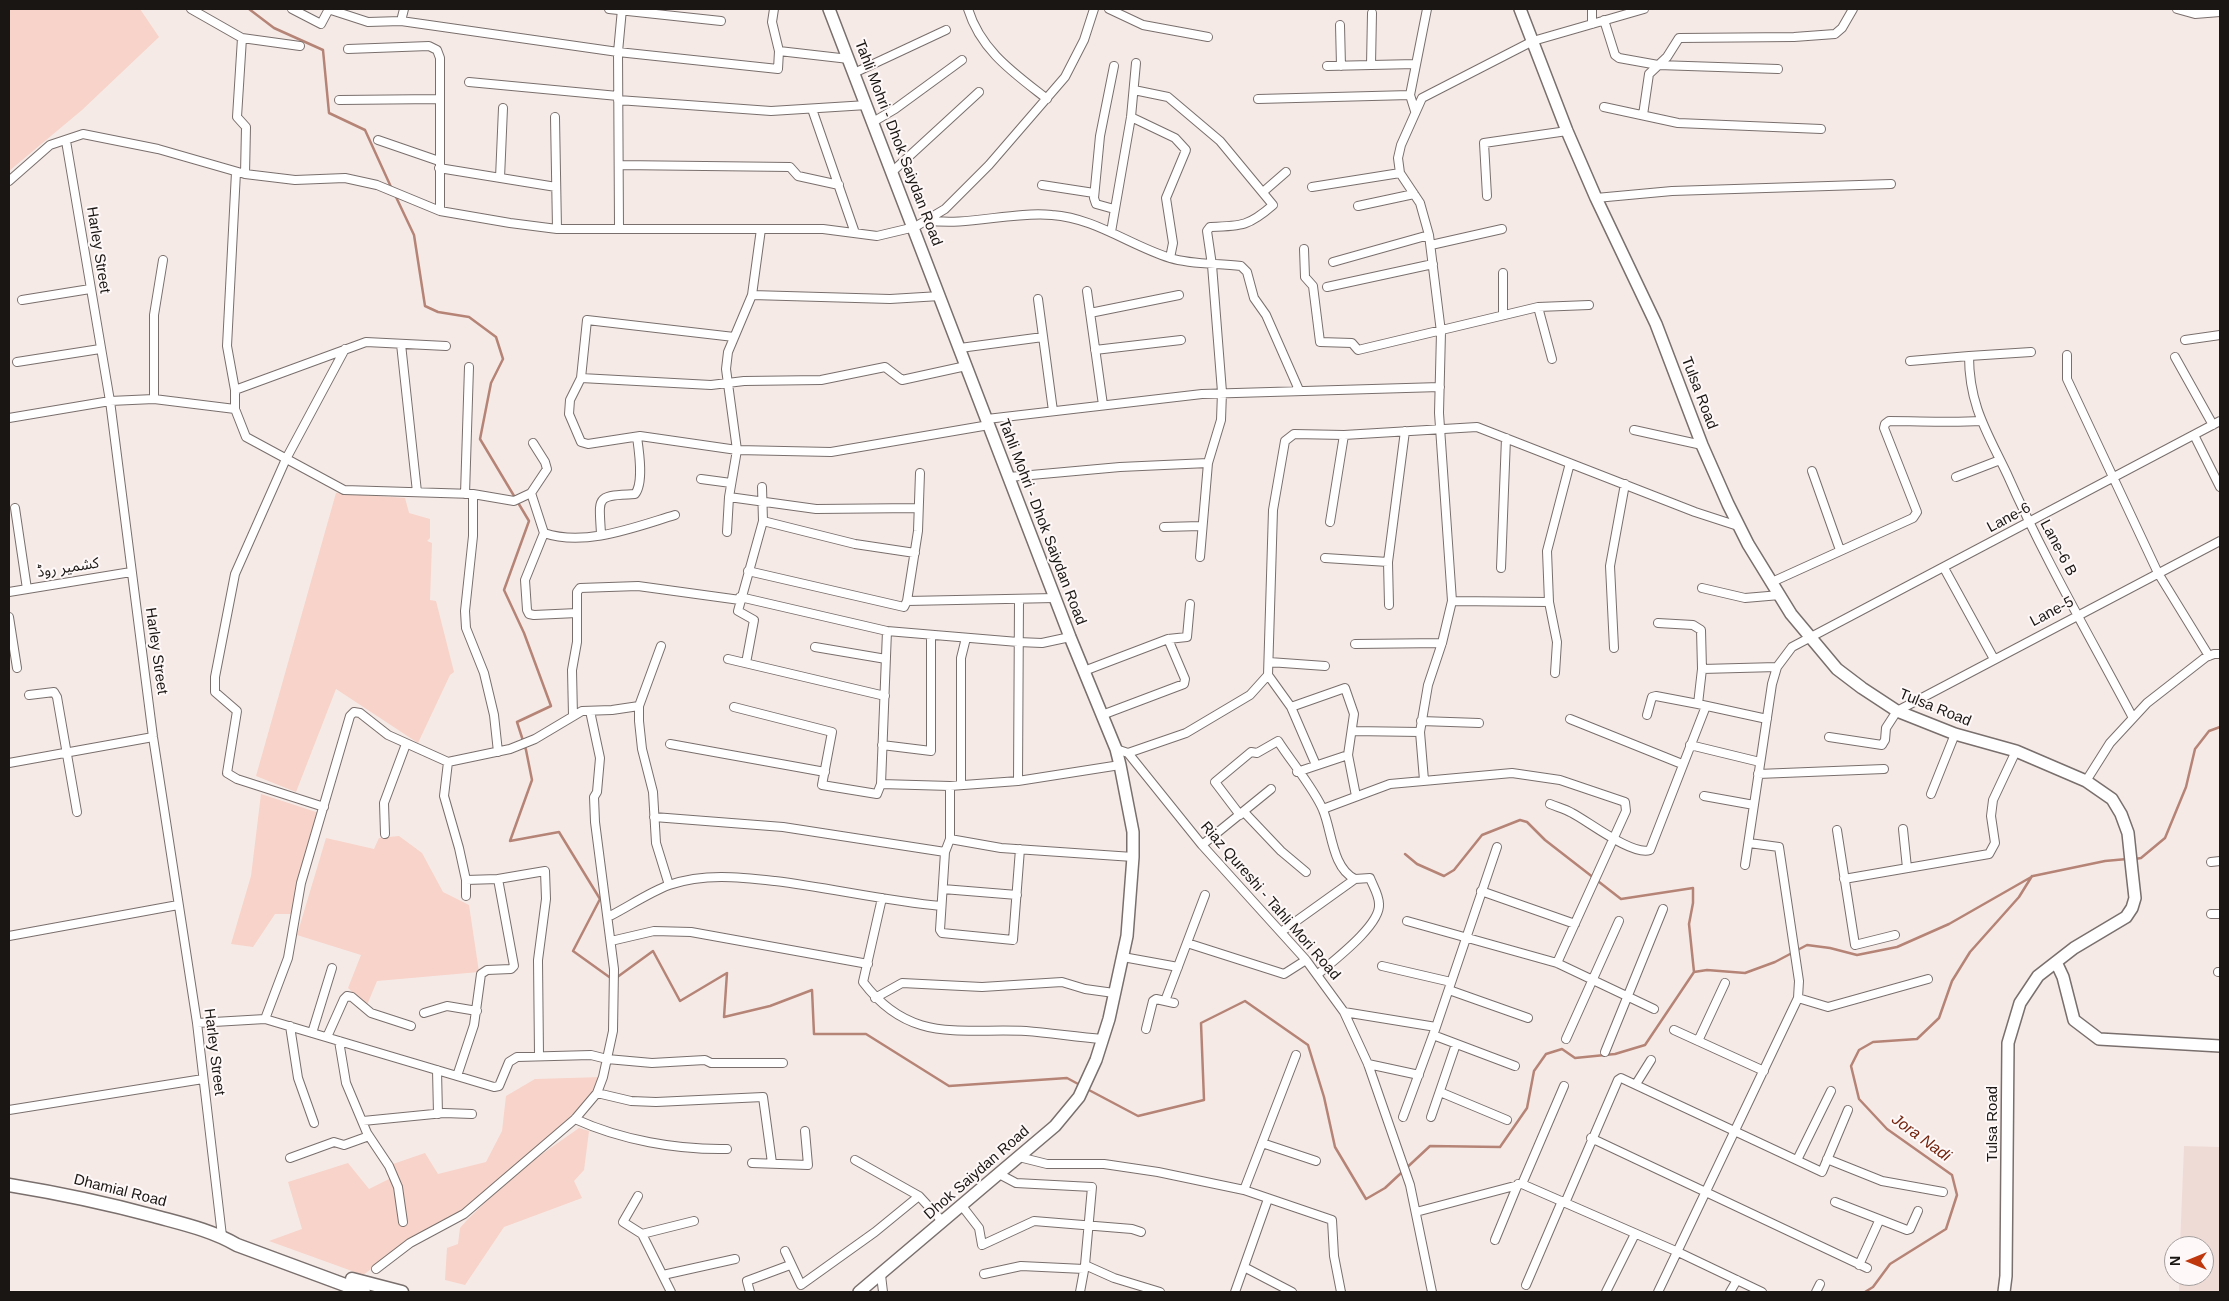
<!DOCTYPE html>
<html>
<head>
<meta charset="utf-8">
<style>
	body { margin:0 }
	#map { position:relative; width:2229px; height:1301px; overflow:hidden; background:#f6eae7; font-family:Helvetica,sans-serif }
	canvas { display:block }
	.frame { position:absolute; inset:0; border:10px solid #1a1614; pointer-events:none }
	.north { position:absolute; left:2164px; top:1236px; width:50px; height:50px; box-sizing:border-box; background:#fef9f8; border:1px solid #a39e9d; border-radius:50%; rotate:270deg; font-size:14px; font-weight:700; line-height:20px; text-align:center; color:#1a1614 }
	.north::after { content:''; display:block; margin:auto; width:18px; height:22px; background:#c0370d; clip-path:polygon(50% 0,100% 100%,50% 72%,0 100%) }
</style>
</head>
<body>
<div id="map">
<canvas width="2229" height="1301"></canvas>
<div class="frame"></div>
<div class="north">N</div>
</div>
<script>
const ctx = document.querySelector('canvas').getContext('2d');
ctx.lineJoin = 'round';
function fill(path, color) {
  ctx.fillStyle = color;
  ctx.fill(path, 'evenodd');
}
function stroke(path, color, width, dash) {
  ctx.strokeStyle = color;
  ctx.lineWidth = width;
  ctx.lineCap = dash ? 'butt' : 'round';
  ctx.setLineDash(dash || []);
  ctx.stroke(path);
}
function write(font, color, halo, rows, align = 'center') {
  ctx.font = font + ' Helvetica,"Noto Sans Arabic",sans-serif';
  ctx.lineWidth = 4;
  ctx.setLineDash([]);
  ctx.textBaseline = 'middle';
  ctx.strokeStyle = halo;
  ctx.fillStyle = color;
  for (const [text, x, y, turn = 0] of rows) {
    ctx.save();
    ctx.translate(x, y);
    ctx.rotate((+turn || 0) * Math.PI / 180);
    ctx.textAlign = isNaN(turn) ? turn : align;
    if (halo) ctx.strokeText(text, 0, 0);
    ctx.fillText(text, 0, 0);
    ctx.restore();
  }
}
const built = new Path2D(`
	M2184 1146 2220 1147V1292H2179V1276H2204V1246H2180Z`);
const green = new Path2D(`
	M9 9H140L159 37 82 110 9 171Z
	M336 493 405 498 409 513 430 519V538L427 541 432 543 430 600 436 601 454 672 450 675 418 743 336 689 296 792 256 776Z
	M261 794 319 813 291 914H275L253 947 231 944 251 876Z
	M399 836 422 853 443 892 469 905 479 972 377 981 367 1005 348 988 361 955 297 935 326 838 374 849 379 838Z
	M603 1077 579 1112 466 1208 397 1250 363 1275 269 1241 302 1229 288 1182 348 1163 369 1189 391 1178 393 1164 425 1153 438 1174 486 1162 502 1131 506 1096 535 1079Z
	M579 1128 589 1131 584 1170 574 1181 582 1198 504 1227 465 1285 445 1280 447 1248 458 1244 460 1228 468 1219 518 1171Z`);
const stream = new Path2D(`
	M249 9 274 28 323 50 329 113 365 130 391 187
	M396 197 414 235 425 306 438 312 469 317 496 337 503 359 491 383 480 439 529 521 504 590 524 633 551 706 517 722 526 750 532 780 510 841 559 832 600 899 573 951 612 979
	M1405 854 1417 864 1444 876 1454 870 1482 835 1520 820 1527 822 1545 840 1621 899 1693 888V903L1689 924 1694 972
	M2135 859 2141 858 2165 838 2186 787 2195 749 2209 731 2220 727
	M616 978 653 951 680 1001 727 973 724 1017 770 1006 812 990 814 1034H866L949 1086 1067 1078 1080 1085
	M1087 1089 1138 1116 1204 1100 1201 1023 1245 1001 1308 1045 1324 1097 1335 1147 1366 1199 1385 1188 1430 1146 1500 1147 1527 1108 1534 1071 1546 1054 1562 1049 1575 1058 1615 1054 1645 1045 1694 972 1707 970 1745 973 1775 962 1807 945 1830 948 1857 955 1897 947 1949 924 2033 876 2105 861 2127 859
	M1865 1292 1873 1287 1890 1264 1946 1229 1957 1195 1952 1175 1887 1129 1859 1099 1851 1066 1859 1050 1873 1042 1917 1039 1939 1018 1952 981 1970 952 2019 897 2032 876`);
const street = new Path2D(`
	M191 9 242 38 300 46
	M292 9 321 24 329 9
	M328 9 368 22 401 21 618 52 778 69 779 51 849 59
	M609 9 721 21
	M774 9 772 22 779 51
	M968 9C981 51 1014 73 1047 99
	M1109 9 1143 25 1208 37
	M2177 9 2195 14 2220 12
	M1604 20 1615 55 1619 58 1658 65 1778 69
	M401 21 404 9
	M1592 24V9
	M1340 25 1341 66
	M242 38 237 117 246 127 245 174
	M348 49 429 46 437 50 440 58V211
	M1371 65 1372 13
	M1114 66 1100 136 1094 198 1096 204 1114 209
	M1327 66 1416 64
	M854 73 946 30
	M469 82 618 96
	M1134 90 1168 97 1220 141 1273 205C1249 226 1242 226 1210 227L1207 231 1212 265 1222 392 1221 420 1208 463 1200 557
	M1258 99 1410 95
	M339 100 439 99
	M618 100 771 111 867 105
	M1604 107 1678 123 1821 129
	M812 109 855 233
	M1415 111 1410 95 1427 9
	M1643 115 1649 74 1667 57 1679 38 1794 37 1835 34 1842 28 1853 9
	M555 117 557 229
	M1131 117 1175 138 1186 150 1166 198 1173 243 1170 258
	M873 122 895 109 962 60
	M378 140 439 161
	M66 141 110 401 153 737 197 1023 222 1236
	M619 165 790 167 798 176 839 185
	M439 168 556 187
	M893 171 979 92
	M236 172 227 346 235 390V409L246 437 344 490 473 494 514 501 531 493 547 469 545 462 533 443
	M500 178 503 108
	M9 181 50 145 83 134 158 149 245 174 295 180 345 178 377 185 440 211 510 223 557 229H823L877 236 915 227 945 209 989 165 1065 77 1084 40 1094 9
	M1042 185 1094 193
	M1312 187 1400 173
	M1263 192 1286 172
	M1487 196 1484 143 1567 131
	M1596 198 1672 191 1891 184
	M1358 206 1414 194
	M927 220C965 227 1012 211 1052 215 1095 218 1129 245 1170 258 1193 265 1217 263 1241 266L1247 272 1254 298 1266 315 1299 390
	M619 228 618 52 622 9
	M761 229 752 295 728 352 726 369 737 450 729 497 816 509 918 508
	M1111 232 1131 117 1136 63
	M1431 245 1502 229
	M1304 249 1305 277 1313 286 1320 342 1352 343 1358 350 1538 307 1589 305
	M1333 262 1429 235
	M1327 287 1433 264
	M1087 291 1103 405
	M752 295 890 299 940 296
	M1038 299 1053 411
	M22 300 90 289
	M1538 307 1552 359
	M1090 313 1179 295
	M1503 315V273
	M734 337 587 320 581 378 570 400 569 414 581 442 588 444 640 436 737 450 831 452 989 425
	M2185 340 2220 335
	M401 344 417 492
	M960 348 1043 337
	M1095 350 1181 340
	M2067 355V379L2158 573 2209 656
	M1969 356 2031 352
	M2175 357 2213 425
	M1910 361 1969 356C1969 405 1987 432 2007 474 2044 558 2090 637 2133 718
	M17 362 100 349
	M581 378 711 385 744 381 821 380 885 367 902 380 966 366
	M235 390 366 342 446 346
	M154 399V315L163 260
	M9 418 110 401 154 399 235 409
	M987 419 1202 394 1440 387
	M1634 430 1702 445
	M2194 435 2220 487
	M1812 471 1840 550
	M1009 477 1120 467 1208 463
	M1956 477 2000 460
	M701 479 731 483
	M531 493 544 533C585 547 635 527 675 515
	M465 494 469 367
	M473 494V536L465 611 466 628 484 673 494 715 498 752
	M15 508 27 589
	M763 521 855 544 915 553
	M1330 522 1344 435
	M1164 527 1201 526
	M727 532 729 497
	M544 533 525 580 527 610 529 614 534 615 577 613
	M601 534C599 496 595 496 635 494 644 483 639 451 637 437
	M1325 558 1388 562
	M1501 568 1506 438
	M1944 568 1994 659
	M748 571 904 607 907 601 918 531 920 473
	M1772 582 1913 518 1917 512 1884 428 1885 424 1889 421C1920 421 1950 423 1981 421
	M1702 588 1745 598 1780 595
	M9 592 131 572
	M740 597 887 631 1018 642 1042 643 1070 637
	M907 601 1055 598
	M1452 601 1549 602
	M1389 605 1388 562 1405 431
	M9 617 17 668
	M1658 623 1693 625 1701 630 1702 669 1698 704 1767 719
	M1355 644 1442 643
	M661 646 639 706V721L642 749 653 792 656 843 669 885
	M815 647 886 659
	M1614 648 1610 566 1625 484
	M728 659 885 696
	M1269 662 1325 666
	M746 663 754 620 738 611 763 521 762 487
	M1702 669 1777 667
	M1084 671 1168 639 1187 637 1190 604
	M1555 673 1557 642 1549 602 1547 551 1570 463
	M1268 675 1291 707 1316 765
	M29 695 54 692 57 697 77 812
	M734 707 832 732 822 785 877 794 881 784 887 631
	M1291 707 1345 688 1354 714 1348 755 1356 796
	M1102 715 1184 684 1185 679 1168 639
	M1647 715 1652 697 1656 696 1698 704
	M573 716 572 670 577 642V592L580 588 638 586 740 600
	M1570 719 1682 764
	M1421 721 1479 723
	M1352 731 1420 732
	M1829 737 1882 745 1885 740 1886 728 1897 711 2220 541
	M670 744 825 772
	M882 745 931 751V635
	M1690 745 1760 762
	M1116 749 1128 753 1202 845 1306 960 1344 1012 1368 1064 1410 1185 1432 1292
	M1128 753 1186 733 1250 695 1268 675 1273 510 1285 441 1294 434 1344 435 1477 427 1695 512 1738 526
	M448 762 444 796 459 848 466 880V896
	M9 763 153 737
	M1297 772 1348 755
	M1758 774 1884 769
	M1424 780 1420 732 1428 685 1442 643 1452 601 1439 413 1441 332 1429 235 1420 203 1400 173 1398 158 1401 145 1422 98 1533 41 1644 9
	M1018 781 1019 599
	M2086 781 2110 743 2147 703 2206 657 2214 654H2220
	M881 784 950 786 1018 781 1120 765
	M961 785V658L966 638
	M950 786V839L945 852 940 930 942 933 1013 940 1020 849
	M1931 794 1955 734
	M1704 796 1754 805
	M1550 804C1557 807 1565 809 1572 813 1588 821 1632 856 1650 850L1706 706
	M324 807 237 779 227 773 237 711 215 692V677L235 574 286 459 345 349
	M1323 809 1390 784 1512 773 1560 780 1625 802 1626 811 1557 963
	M1244 812 1281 851 1306 872
	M1240 815 1215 782 1251 752 1257 753 1278 741C1290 760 1315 790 1323 810 1332 831 1332 868 1355 879L1370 878C1373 886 1379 895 1379 904 1381 925 1333 961 1318 974
	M654 817 783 827 945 852
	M1903 829 1907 868
	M1837 830 1855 945 1895 935
	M385 834 384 803 406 744
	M950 839 1001 848 1133 857
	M1202 845 1271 789
	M2211 862 2220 861
	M1745 865 1772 684 1777 667 1792 647 2220 421
	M1844 879 1989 854 1995 843 1991 816 1993 800 2016 751
	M466 880 498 879 545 871 546 899 538 960 539 1055
	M943 889 1017 895
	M1481 891 1575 924
	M882 898 863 982C910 1044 959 1028 1026 1031 1051 1033 1077 1037 1102 1039
	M2211 914H2220
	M608 917C628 907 648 893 669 885 704 873 739 877 775 881 831 888 886 901 941 906
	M1407 921 1557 963 1654 1009
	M1281 932 1355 879
	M9 936 178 905
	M611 941 654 931 691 932 868 964
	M1187 943 1284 974 1306 960
	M1123 957 1178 967
	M1382 966 1451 982
	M2218 972H2220
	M1449 990 1528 1018
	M875 998 902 983 982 987 1062 982 1085 989 1114 993
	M1798 998 1828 1007 1928 979
	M1165 1001 1205 895
	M1344 1012 1436 1027
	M424 1013 447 1006 477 1011
	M265 1019 288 958 301 883 350 716 354 712 360 713 388 735 448 762 510 749 535 739 582 711 612 710 639 706
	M197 1023 265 1019 494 1087 499 1086 509 1062 517 1057 591 1055 607 1059 652 1063 705 1060 711 1063H783
	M290 1026 298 1078 314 1123
	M1146 1029 1153 1001 1156 999 1174 1003
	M1674 1030 1764 1071
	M312 1033 332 968
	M1433 1035 1515 1066
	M327 1037 344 999 347 996 352 997 371 1013 411 1026
	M1566 1039 1619 921
	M339 1041 346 1083 367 1133 389 1166 398 1187 403 1222
	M1698 1041 1725 983
	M1605 1052 1663 909
	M1368 1064 1419 1075
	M437 1070 438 1114
	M457 1076 474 1025 481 974 487 970 511 969 514 966 498 879
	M1636 1084 1651 1060
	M1440 1092 1507 1120
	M597 1093 631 1101 656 1102 763 1097 772 1163
	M9 1110 203 1079
	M1403 1117 1436 1027 1497 847
	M1431 1117 1456 1044
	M575 1119C621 1140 677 1150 727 1149
	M363 1121 444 1113 472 1114
	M1591 1138 1867 1268
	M1262 1143 1316 1161
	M1019 1157 1047 1164H1104L1158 1172 1244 1190 1332 1220 1334 1256 1341 1292
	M290 1158 334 1142 344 1145 369 1136
	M1827 1159 1882 1181 1943 1192
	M855 1160 919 1196 943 1222
	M1797 1160 1831 1091
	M752 1163 808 1165 805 1131
	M999 1174 1016 1183 1092 1187 1085 1265 1080 1292
	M1522 1184 1564 1086
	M1244 1190 1296 1055
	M638 1196 623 1222 642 1234 671 1292
	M1835 1202 1907 1230 1910 1229 1918 1211
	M1565 1203 1618 1080 1621 1078 1822 1172 1848 1110
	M962 1206 979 1228 982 1245 1034 1221 1132 1229 1141 1232
	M1416 1212 1522 1184 1678 1252 1762 1292
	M642 1234 694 1221
	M1495 1240 1518 1184
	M785 1251 801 1285 875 1232 919 1196
	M1085 1265 1114 1278 1160 1292
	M1859 1265 1879 1221
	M1244 1267 1292 1292
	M376 1269 410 1243 464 1214 575 1119 597 1093 603 1077 613 1031 614 969 595 822 594 797 597 792 600 758 590 711
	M984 1274 1021 1266 1084 1269
	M663 1275 735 1259
	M881 1275 883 1292
	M1526 1285 1562 1201
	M750 1292 747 1281 790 1265
	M1235 1292 1268 1199
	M1606 1292 1635 1234
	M1658 1292 1798 998 1799 981 1779 847 1749 843
	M1730 1292 1737 1280
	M1816 1292 1820 1284`);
const secondary = new Path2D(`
	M829 9 1070 637 1116 749 1120 765 1133 832V857L1127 936 1109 1019 1096 1060 1079 1097 1055 1126 859 1292
	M1520 9 1567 131 1596 198 1656 324 1702 445 1728 504 1748 544 1791 614 1837 669 1862 688 1897 711 1955 734 2016 751 2086 781 2112 799 2121 814 2128 833 2132 871 2135 898 2132 908 2126 917 2074 948 2038 976 2020 1003 2008 1043 2006 1276 2004 1292
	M2056 962 2063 977 2074 1020 2099 1039 2220 1046`);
const primary = new Path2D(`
	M9 1185C58 1193 106 1203 154 1216 183 1224 211 1230 237 1245L364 1292
	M352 1279 402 1292`);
const streetNames = [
	["Tahli Mohri - Dhok Saiydan Road",898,143,69],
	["Harley Street",98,250,81],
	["Tulsa Road",1699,393,69],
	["Lane-6",2009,518,-28],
	["Tahli Mohri - Dhok Saiydan Road",1042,522,69],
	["Lane-6 B",2058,548,62],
	["کشمیر روڈ",68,568,-9],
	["Lane-5",2052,612,-28],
	["Harley Street",156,651,82],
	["Tulsa Road",1935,708,22],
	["Riaz Qureshi - Tahli Mori Road",1270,901,49],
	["Harley Street",214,1052,83],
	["Tulsa Road",1993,1124,-90],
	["Dhok Saiydan Road",977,1173,-41],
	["Dhamial Road",120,1191,14]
];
const waterNames = [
	["Jora Nadi",1921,1138,36]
];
fill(built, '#efdbd6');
fill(green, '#f7d3c9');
stroke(stream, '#b58476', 2.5);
stroke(street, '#796f6c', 10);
stroke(secondary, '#796f6c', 14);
stroke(primary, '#796f6c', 15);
stroke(street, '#fff', 8);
stroke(secondary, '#fff', 11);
stroke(primary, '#fff', 12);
write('15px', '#1a1614', '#fef9f8', streetNames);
write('italic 16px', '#73240f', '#fef9f8', waterNames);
</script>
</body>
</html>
